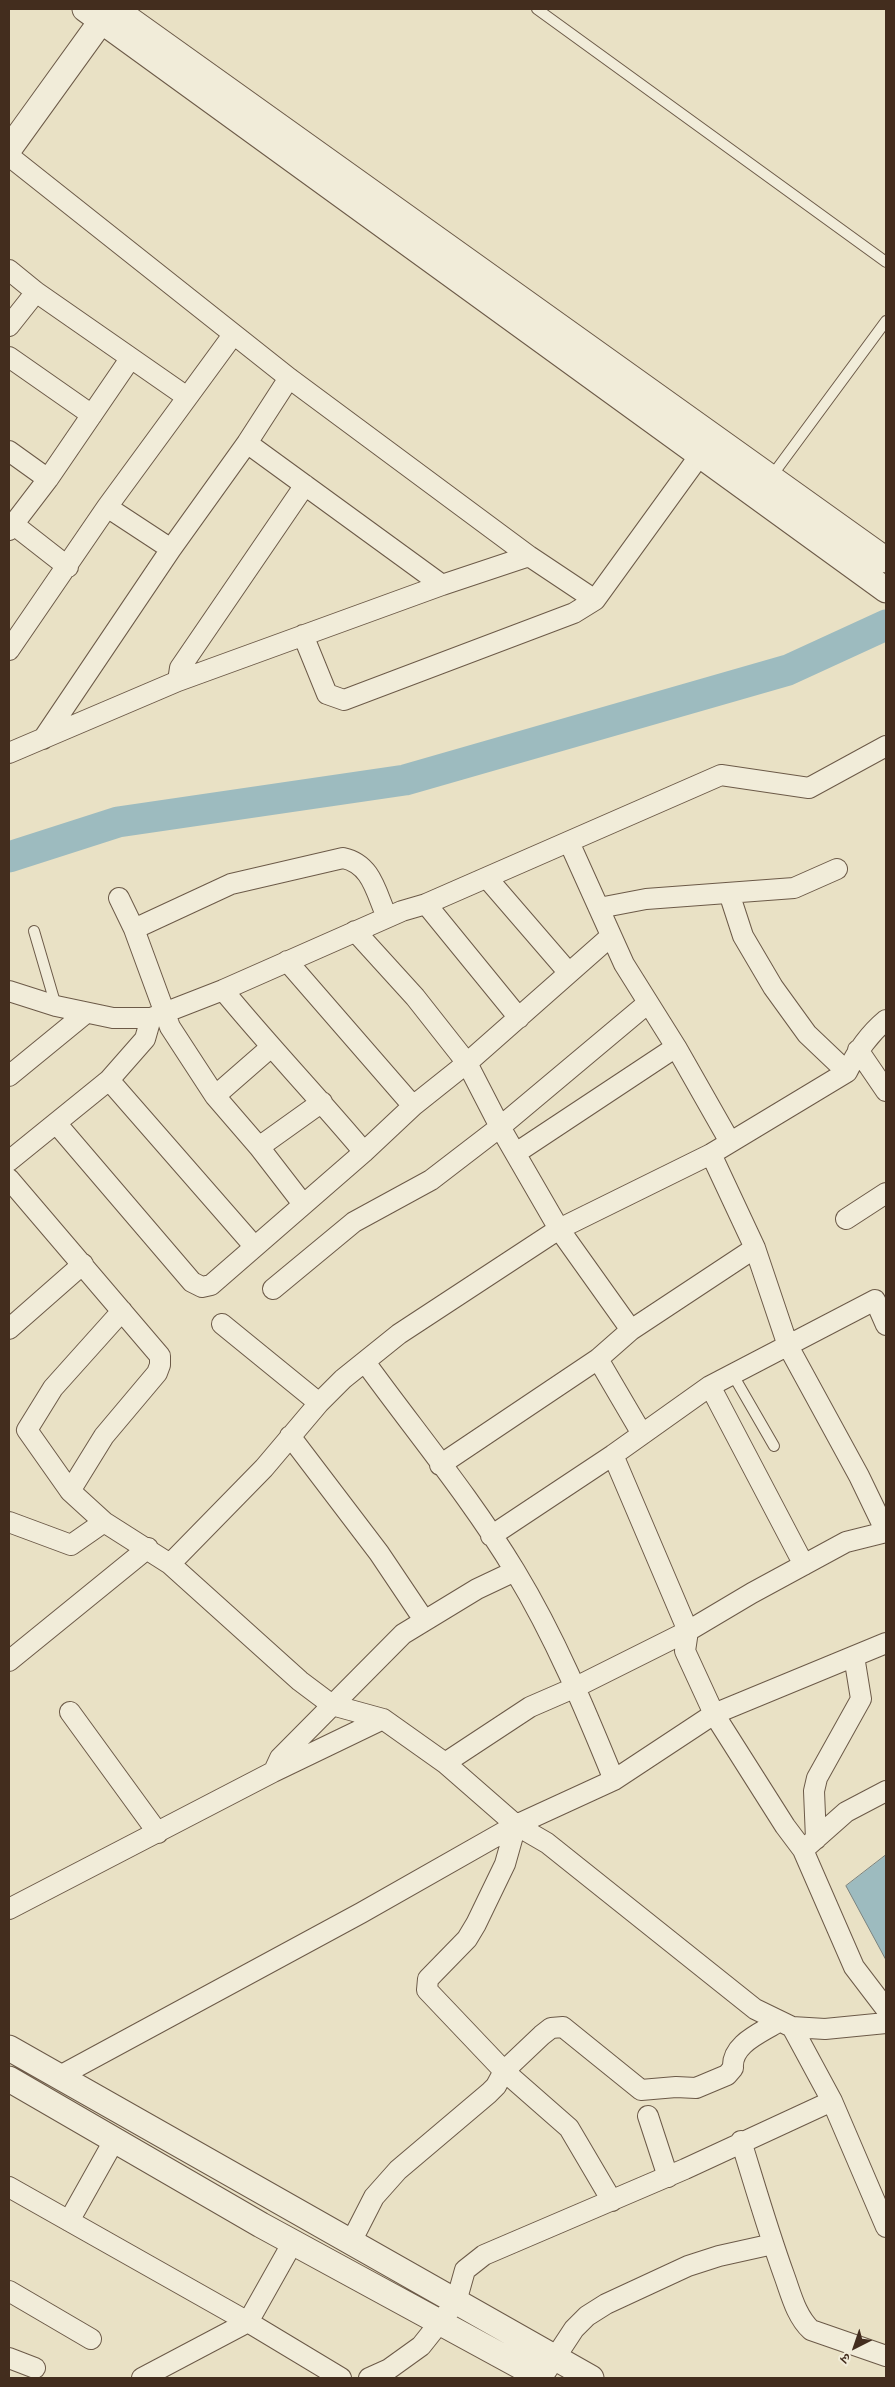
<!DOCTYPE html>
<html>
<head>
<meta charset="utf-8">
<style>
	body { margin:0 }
	#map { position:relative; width:895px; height:2387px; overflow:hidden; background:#e9e1c5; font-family:"Libre Caslon Text","Noto Serif Devanagari",serif }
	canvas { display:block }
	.frame { position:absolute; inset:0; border:10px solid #432d1e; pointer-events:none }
	.north { position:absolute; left:830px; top:2322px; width:50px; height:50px; -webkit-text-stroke:4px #f1ecd9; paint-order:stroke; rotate:221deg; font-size:14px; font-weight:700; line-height:20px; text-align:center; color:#432d1e }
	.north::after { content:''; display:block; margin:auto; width:18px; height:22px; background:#432d1e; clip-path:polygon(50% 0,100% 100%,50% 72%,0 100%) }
</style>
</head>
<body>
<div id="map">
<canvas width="895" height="2387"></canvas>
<div class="frame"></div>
<div class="north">उ</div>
</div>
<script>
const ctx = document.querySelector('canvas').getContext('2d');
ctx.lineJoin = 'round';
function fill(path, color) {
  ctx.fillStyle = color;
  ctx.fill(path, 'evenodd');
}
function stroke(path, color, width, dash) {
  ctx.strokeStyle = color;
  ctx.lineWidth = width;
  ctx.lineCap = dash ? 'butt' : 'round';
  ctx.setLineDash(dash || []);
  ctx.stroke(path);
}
const water = new Path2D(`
	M886 1855V1960L846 1886Z`);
const river = new Path2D(`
	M9 857 118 822 405 780 788 670 886 625`);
const service = new Path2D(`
	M537 9 886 262
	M771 477 886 321
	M34 931 56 1006
	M733 1375 774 1446`);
const minor = new Path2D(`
	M9 156 289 378 529 556 595 600
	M9 270 36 292 187 397
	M9 326 36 292
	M9 357 92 415
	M247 443 442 585
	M9 451 48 479
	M107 507 171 549
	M13 524 68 567
	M9 530 48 479 130 359
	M303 635 327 694 344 700 574 613 595 600 700 455
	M9 650 107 507 233 335
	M178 681 180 668 305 485
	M43 739 171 549 247 443 289 378
	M9 753 178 681 442 585 529 556
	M569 842 624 964 676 1047 730 1142
	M487 878 569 973
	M729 893 743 936 773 987 807 1034 847 1072
	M119 898 134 929 170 1027 215 1096 259 1147 303 1204
	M426 904 519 1018
	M599 908 646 899 794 888 837 869
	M134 929 231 884 343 858C372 864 376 893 387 917
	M355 931 415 997 467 1063 500 1127 559 1229 631 1330 598 1359 440 1465
	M287 961 413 1106
	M223 990C268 1045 318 1097 364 1152
	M9 991 56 1006 113 1018H151L223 990 402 911 426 904 721 775 809 788 886 746
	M858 1050 886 1091
	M9 1076 86 1013
	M109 1080 254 1246
	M215 1096 270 1048
	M56 1123 192 1282 202 1287 211 1285 364 1152 413 1106 467 1063 611 936
	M259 1147 322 1102
	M516 1153 676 1047
	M711 1154 755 1248 788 1346 859 1476 886 1532
	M9 1161 109 1080 145 1039 151 1018
	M9 1179 160 1356V1365L157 1373 104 1436 70 1491
	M846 1219 886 1193
	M273 1289 354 1222 431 1180 500 1127 648 1003
	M122 1311 53 1388 27 1430 70 1491 104 1522 170 1564 300 1681 332 1705 383 1719 445 1763 516 1825 547 1843 755 2009 792 2027 825 2029 886 2023
	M222 1324 319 1403
	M9 1329 83 1264
	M631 1330 755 1248
	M598 1359 642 1434
	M365 1362C415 1431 471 1498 515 1571 555 1637 585 1709 614 1780
	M710 1386 804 1565
	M290 1436 379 1553 424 1620
	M613 1455 688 1631 685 1651 714 1714 785 1826 803 1850
	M9 1522 71 1545 104 1522
	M491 1536 613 1455 710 1386 875 1300 886 1325
	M170 1564 264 1468 319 1403 343 1379 399 1334 559 1229 711 1154 847 1072C857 1051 868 1035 886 1020
	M9 1661 148 1548
	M70 1712 158 1833
	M445 1763 530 1707 576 1687 688 1631 752 1593 846 1542 886 1532
	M274 1771 280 1758 403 1634 477 1589 515 1571
	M886 1791 846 1812 803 1850 854 1967 886 2009
	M516 1825 505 1864 476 1924 467 1939 428 1979 427 1990 504 2071 569 2128 612 2201
	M816 1839 814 1791 817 1778 861 1699 854 1656
	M9 1909 273 1772 383 1719
	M792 2027 832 2101 886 2227
	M58 2077 361 1913 516 1825 614 1780 714 1714 886 1643
	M648 2116 668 2177
	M741 2141C755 2186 768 2231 784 2275 791 2294 796 2316 811 2330L886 2356
	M9 2187 248 2322 341 2378
	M69 2221 115 2139
	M351 2242 374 2197 398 2170 489 2093 496 2086 504 2071 542 2035 551 2028 563 2027 641 2090 676 2087 696 2088 727 2075 733 2068C731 2044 761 2033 778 2022
	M9 2291 91 2339
	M9 2358 35 2368
	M547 2370 574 2329 587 2316 606 2304 688 2266 719 2256 773 2244
	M142 2378 248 2322 293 2242
	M369 2378 389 2369 421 2346 456 2302 465 2270 484 2255 685 2169 832 2101`);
const tertiary = new Path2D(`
	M85 9 886 590
	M119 12 886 560
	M9 149 110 9
	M9 2048 591 2378
	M9 2079 261 2225 542 2378`);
fill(water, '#9dbbbf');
stroke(water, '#79827f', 1);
stroke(river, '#9dbbbf', 31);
stroke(service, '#6c5a48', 12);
stroke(minor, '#6c5a48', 22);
stroke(tertiary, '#6c5a48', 27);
stroke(service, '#f1ecd9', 10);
stroke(minor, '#f1ecd9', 20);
stroke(tertiary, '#f1ecd9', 25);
</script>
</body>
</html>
